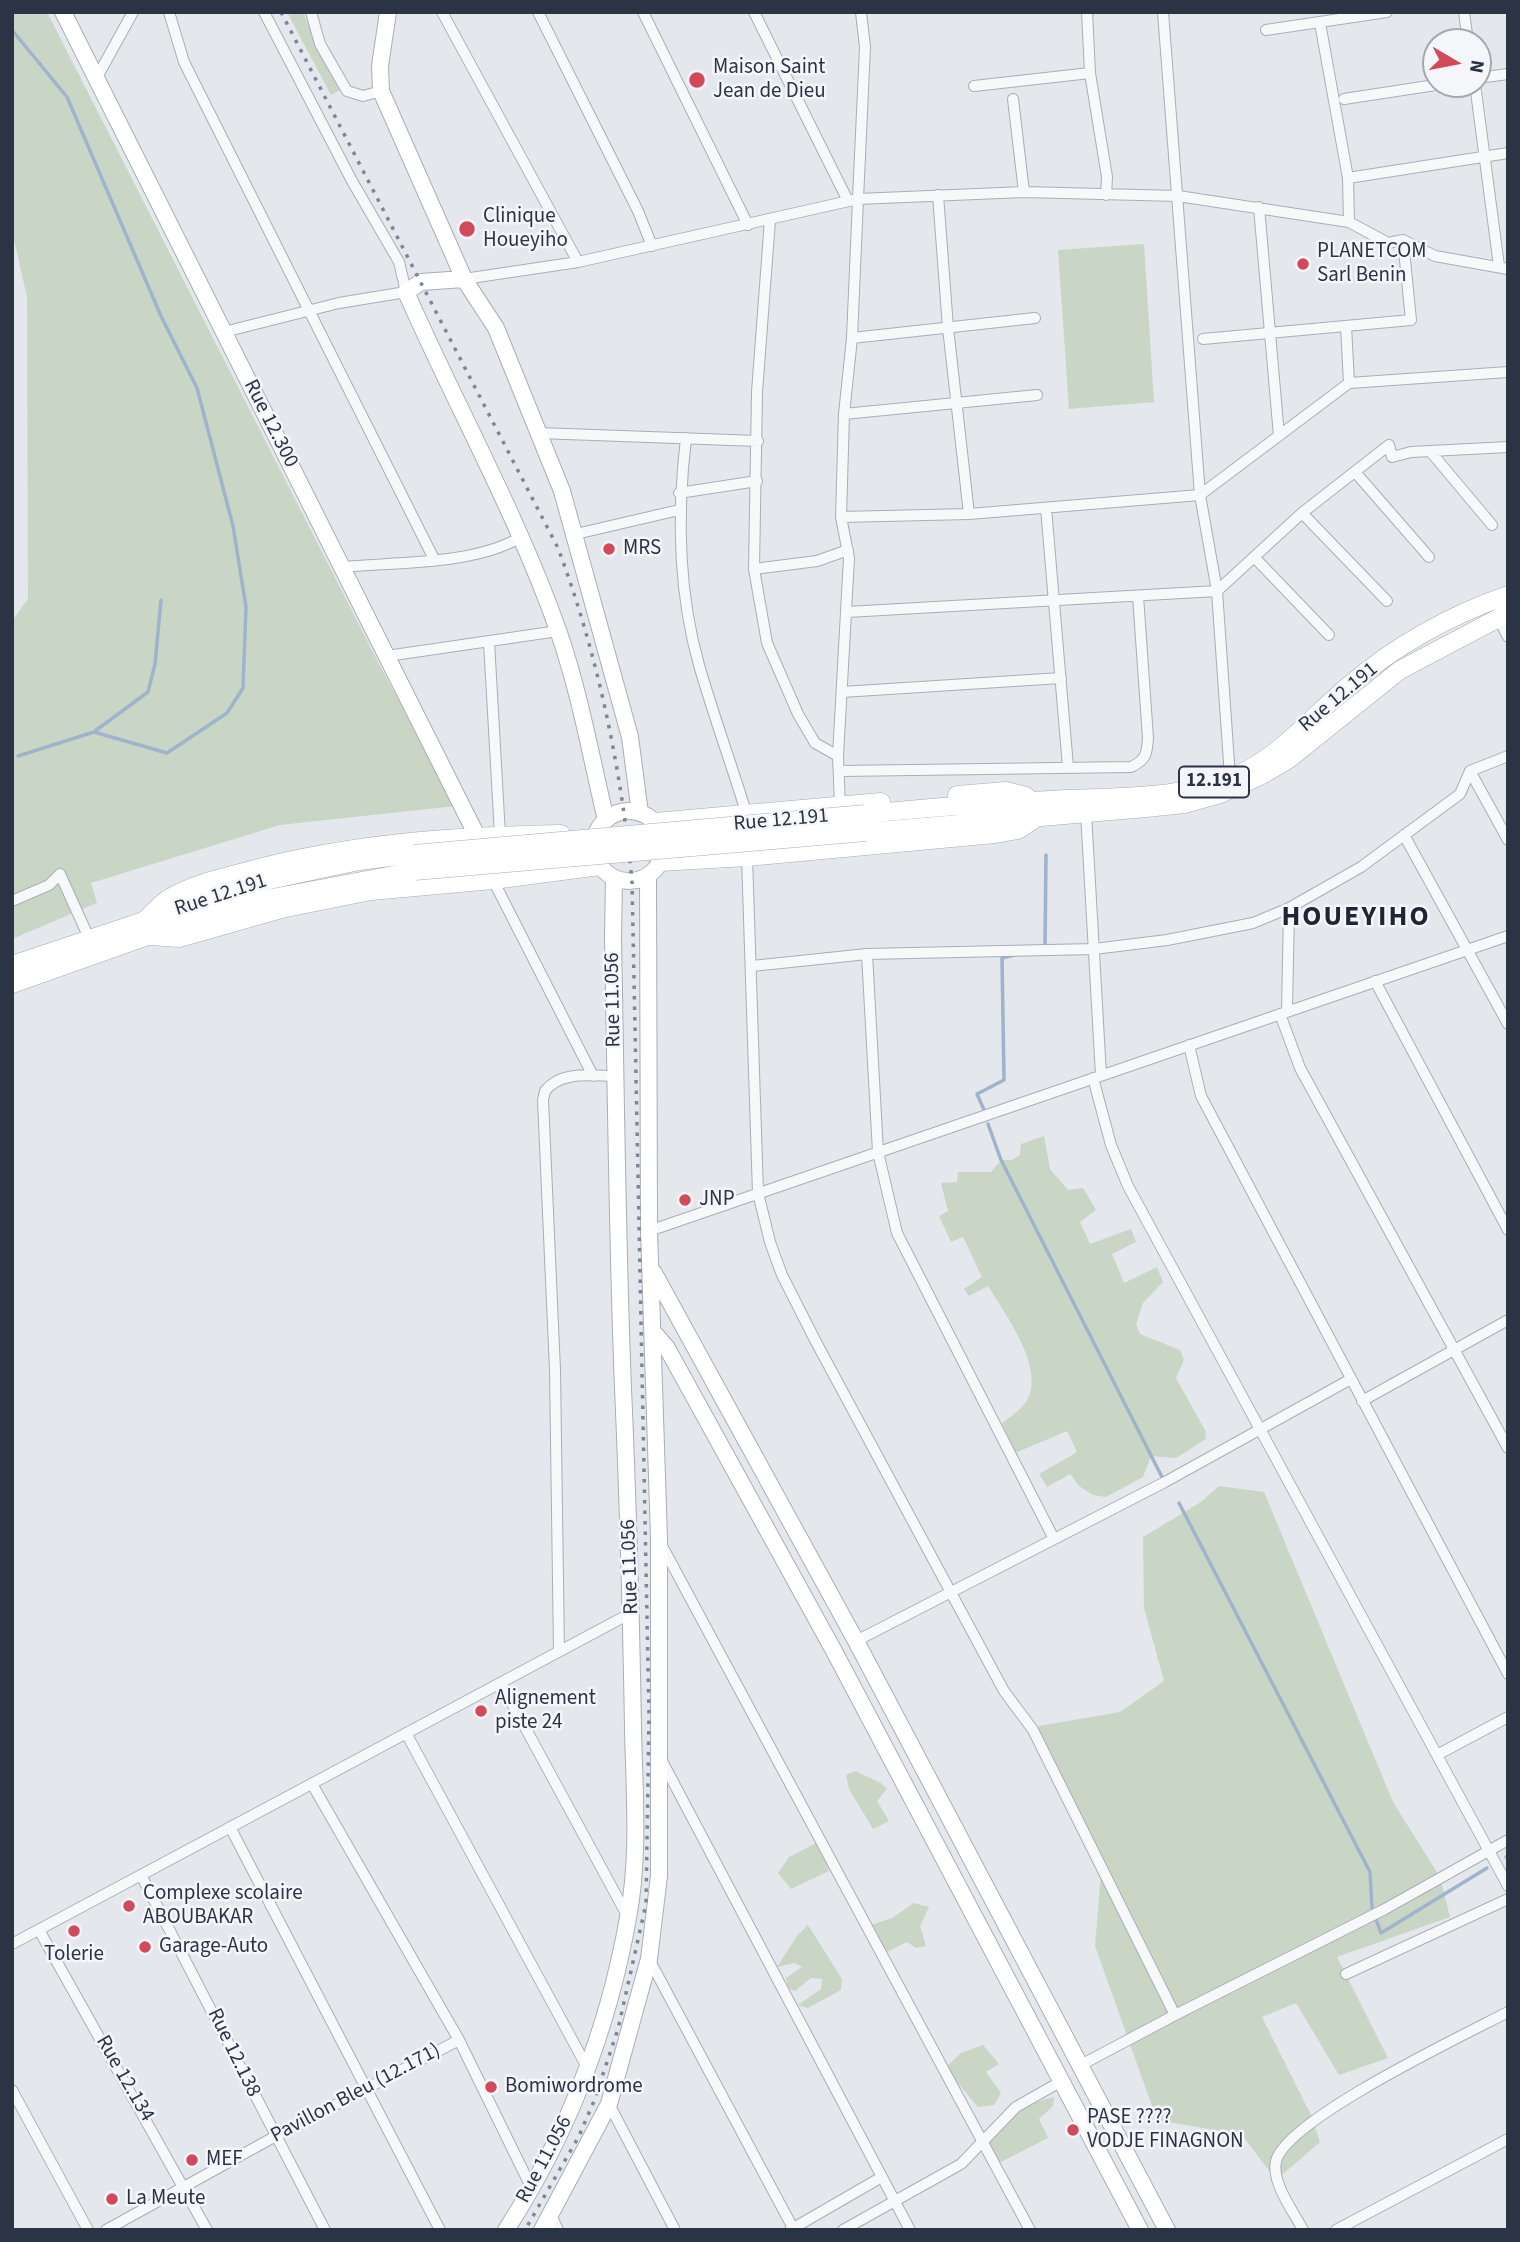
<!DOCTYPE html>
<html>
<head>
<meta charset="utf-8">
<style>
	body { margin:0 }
	#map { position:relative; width:1520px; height:2242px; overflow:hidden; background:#e4e7ec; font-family:"Source Sans 3",sans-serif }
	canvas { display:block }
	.frame { position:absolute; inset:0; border:14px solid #2b3445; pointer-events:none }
	.north { position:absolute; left:1422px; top:28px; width:70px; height:70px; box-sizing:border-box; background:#f4f6f9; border:2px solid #a4a8b1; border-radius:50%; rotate:100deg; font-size:19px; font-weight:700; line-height:28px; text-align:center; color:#2b3445 }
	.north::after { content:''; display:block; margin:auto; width:24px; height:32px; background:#d1495b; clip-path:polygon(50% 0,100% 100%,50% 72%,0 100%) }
</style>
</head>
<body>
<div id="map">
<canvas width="1520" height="2242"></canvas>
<div class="frame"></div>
<div class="north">N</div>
</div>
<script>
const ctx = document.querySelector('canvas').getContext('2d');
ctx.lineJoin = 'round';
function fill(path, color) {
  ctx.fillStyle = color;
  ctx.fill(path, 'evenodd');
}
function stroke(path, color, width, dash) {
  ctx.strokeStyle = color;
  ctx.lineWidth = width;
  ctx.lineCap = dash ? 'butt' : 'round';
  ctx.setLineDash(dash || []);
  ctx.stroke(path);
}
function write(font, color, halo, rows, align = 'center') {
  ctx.font = font + ' "Source Sans 3",sans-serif';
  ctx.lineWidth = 5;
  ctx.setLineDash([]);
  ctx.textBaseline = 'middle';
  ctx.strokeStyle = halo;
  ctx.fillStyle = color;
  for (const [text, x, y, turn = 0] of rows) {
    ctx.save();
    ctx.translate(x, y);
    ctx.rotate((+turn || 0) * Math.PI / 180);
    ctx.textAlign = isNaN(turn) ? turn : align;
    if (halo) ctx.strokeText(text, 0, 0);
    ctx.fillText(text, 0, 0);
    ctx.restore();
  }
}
const green = new Path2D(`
	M12 12H47L379 664 456 806 280 825 91 883 97 903 12 939V621L28 599 27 297 12 231Z
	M287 12H303L325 62 342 89 331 95Z
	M1144 244 1154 402 1069 409 1058 250Z
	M1044 1136 1050 1169 1068 1190 1083 1188 1096 1210 1080 1222 1090 1244 1131 1229 1136 1242 1112 1254 1124 1283 1157 1267 1163 1282 1143 1303 1136 1324 1140 1334 1180 1350 1184 1360 1176 1378 1205 1430 1206 1439 1176 1458 1151 1456 1143 1477 1106 1497 1093 1495 1079 1486 1070 1474 1047 1487 1039 1474 1077 1452 1067 1431 1015 1453 1002 1423C1009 1418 1017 1412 1023 1406 1051 1375 1005 1314 988 1286L969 1296 964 1289 982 1277 963 1237 951 1242 939 1216 948 1211 941 1183 957 1182 958 1172H991L1001 1160H1012L1020 1155 1021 1144Z
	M1219 1486 1264 1492 1393 1802 1440 1877 1450 1917 1337 1957 1388 2058 1339 2075 1296 2003 1262 2017 1311 2115 1320 2142 1276 2180 1242 2135 1157 2120 1095 1946 1102 1860 1033 1727 1120 1712 1164 1681 1144 1608 1143 1537 1201 1502Z
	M855 1771 881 1783 887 1789 877 1801 889 1821 873 1829 849 1789 846 1775Z
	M818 1842 829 1871 791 1889 778 1873 789 1857Z
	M914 1903 929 1907 920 1926 926 1946 916 1948 907 1942 883 1954 871 1925 892 1918Z
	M808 1925 842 1979 841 1990 808 2008 798 2005 821 1989 822 1979 811 1978 795 1991 788 1988 786 1978 802 1967 794 1963 777 1967 797 1936Z
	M983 2045 999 2064 986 2072 1001 2093 994 2105 978 2107 945 2068 961 2053Z
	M1054 2097 1053 2106 1039 2119 1048 2138 1001 2162 988 2155C988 2150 986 2143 987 2138 994 2118 1035 2101 1054 2097Z`);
const stream = new Path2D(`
	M12 30 67 97 161 316 197 388 233 526 246 607 243 688 227 713 167 753 94 732 18 756
	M95 731 148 692 155 664 161 600
	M1045 947 1046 855
	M985 1112 977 1094 1004 1080 1002 958 1014 955
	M988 1124 1001 1160 1163 1479
	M1179 1503 1370 1872 1372 1908 1381 1933 1487 1868
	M1506 1857 1508 1856`);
const street = new Path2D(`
	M169 12 184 62 434 559
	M311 12 320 44 347 91 363 96 381 91
	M442 12 578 262
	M538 12 638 211 652 246
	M643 12 748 225
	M754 12 848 201
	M1087 12 1090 73 1107 177 1106 195
	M1163 12 1200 495 1217 591 1230 777
	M1464 12 1468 42
	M1320 23 1348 178 1349 222
	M1266 30 1387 12
	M1478 78 1508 74
	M96 79 133 12
	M1475 84 1499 266
	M974 86 1090 73
	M1013 99 1024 192
	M1344 99 1442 84
	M1348 178 1508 153
	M938 195 948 328 969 514
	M1259 207 1279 436
	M770 220 757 392 754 569 767 643 798 714 815 743 838 756
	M464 279 578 262 858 199 865 47 861 12
	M1346 326 1349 383
	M224 332 339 303 406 292 399 262 352 181 264 12
	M852 338 1035 318
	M1203 339 1411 320 1403 240
	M844 414 1037 395
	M539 433 758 441
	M686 438C677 514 678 591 699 665 713 714 731 763 746 812
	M1430 451 1492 525
	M1355 472 1429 557
	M679 493 757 481
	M1046 508 1068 767
	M1302 513 1387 601
	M841 517 969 514 1200 495 1349 383 1508 372
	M576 534 679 510
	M1254 557 1329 635
	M342 567C395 562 473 565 519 538
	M754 569 817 561 848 550
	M847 612 1217 591 1302 513 1389 445 1392 457 1411 452 1508 447
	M1498 617 1508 637
	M489 642 500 835
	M387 656 558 631
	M842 692 1061 678
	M840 771 1131 767C1146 760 1147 754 1148 738L1138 596
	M1470 771 1508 840
	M840 805 838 756 849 558 841 517 844 414 852 338 858 199 1024 192 1178 196 1349 222 1388 243 1403 240 1435 256 1508 269
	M1086 813 1101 1075
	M1404 835 1508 1024
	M747 857 758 1193 770 1242 782 1275 816 1342 1004 1691 1033 1730 1175 2015 1079 2066
	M493 880 593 1076
	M12 901 49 885 60 874 89 938
	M867 954 878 1152 897 1233 1054 1539
	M752 966 867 954 1094 949 1167 940 1253 923 1289 908 1361 867 1460 794 1470 771 1508 756
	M1375 981 1508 1230
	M1287 1011 1289 908
	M1280 1014 1300 1068 1508 1448
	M1189 1045 1201 1096 1508 1674
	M1093 1078 1111 1145 1128 1186 1508 1886
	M649 1231 1508 936
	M1362 1401 1508 1320
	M660 1542 1030 2230
	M856 1641 1165 1482 1351 1379
	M559 1651 555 1370 543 1100 545 1091C561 1070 593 1076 616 1076
	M501 1683 628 1917
	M406 1733 588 2069
	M1437 1755 1508 1717
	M661 1759 910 2230
	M312 1784 459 2040 532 2189
	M230 1827 440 2230
	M141 1875 325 2230
	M39 1930 207 2230
	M12 1944 633 1612
	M649 1959 794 2230
	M1346 1974 1508 1899
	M1175 2015 1385 1909 1508 1840
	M12 2090 88 2230
	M609 2104 675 2230
	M551 2215 558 2230
	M106 2230 274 2137 459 2040
	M790 2230 880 2178
	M843 2230 961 2164 1016 2107 1060 2082
	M1303 2230C1294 2212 1271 2183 1276 2161 1287 2119 1464 2035 1508 2012
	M1336 2230 1508 2139`);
const secondary = new Path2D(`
	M63 12 477 836
	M388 12 380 66 381 91 464 279 496 328 562 491 630 737 640 813
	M464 279 421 282 406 292C456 406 518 516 559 633 580 694 591 757 606 820
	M594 846a35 35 0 1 1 70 0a35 35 0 1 1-70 0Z
	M654 1273 856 1641 1167 2230
	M654 1333 667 1348 834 1651 1140 2230
	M506 2230C568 2134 608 2030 628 1918 640 1855 634 1789 633 1726 631 1613 628 1501 623 1388 617 1238 616 1088 613 938L614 878
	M542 2230 609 2104 649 1959 659 1876V1539L649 1231 648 876`);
const primary = new Path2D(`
	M957 795 1006 791 1026 796
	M865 814C927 808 989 803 1051 800 1116 796 1190 801 1249 769 1287 748 1314 715 1347 687 1393 647 1450 615 1508 595
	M655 822 881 802
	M866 832 1146 808 1184 804 1220 794 1262 775 1289 759 1400 670 1508 613
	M660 862 747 857 995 834 1018 830 1033 820
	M144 921C152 914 159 905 168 899 192 884 221 878 248 871 350 843 456 836 561 834
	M151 936 179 938 281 909 371 891 493 880 600 866
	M12 965 260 882 359 861 414 854
	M12 984 190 921 256 901 415 871`);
const rail = new Path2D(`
	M281 12 558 548C598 655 621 768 632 881L649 1715 646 1904 618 2029 594 2101 579 2136 525 2230`);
const primaryBridge = new Path2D(`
	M414 854 865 814
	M415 871 866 832`);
const markers = [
	[697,80,9,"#d1495b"],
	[467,229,9,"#d1495b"],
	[1303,264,7,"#d1495b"],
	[609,549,7,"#d1495b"],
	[685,1200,7,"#d1495b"],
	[481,1711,7,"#d1495b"],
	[129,1906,7,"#d1495b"],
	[74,1931,7,"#d1495b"],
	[145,1947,7,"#d1495b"],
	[491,2087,7,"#d1495b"],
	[1073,2130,7,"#d1495b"],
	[192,2160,7,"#d1495b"],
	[112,2199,7,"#d1495b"]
];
const shields = [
	[1214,782,70]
];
const shieldNames = [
	["12.191",1214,782]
];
const poiNames = [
	["Maison Saint",713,68],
	["Jean de Dieu",713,92],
	["Clinique",483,217],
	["Houeyiho",483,241],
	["PLANETCOM",1317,252],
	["Sarl Benin",1317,276],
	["MRS",623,549],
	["JNP",699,1200],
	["Alignement",495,1699],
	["piste 24",495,1723],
	["Complexe scolaire",143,1894],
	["ABOUBAKAR",143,1918],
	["Garage-Auto",159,1947],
	["Tolerie",74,1955,"center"],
	["Bomiwordrome",505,2087],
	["PASE ????",1087,2118],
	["VODJE FINAGNON",1087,2142],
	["MEF",206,2160],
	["La Meute",126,2199]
];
const streetNames = [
	["Rue 12.300",270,424,63],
	["Rue 12.191",1339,698,-40],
	["Rue 12.191",781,821,-5],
	["Rue 12.191",221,896,-18],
	["Rue 11.056",614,1000,-91],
	["Rue 11.056",631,1567,-92],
	["Rue 12.138",233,2053,64],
	["Rue 12.134",124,2079,60],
	["Pavillon Bleu (12.171)",356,2094,-28],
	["Rue 11.056",545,2160,-62]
];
const districtNames = [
	["HOUEYIHO",1356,919]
];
fill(green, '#c9d6c5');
stroke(stream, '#9fb4cc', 3.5);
stroke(street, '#a9aeb7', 12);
stroke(secondary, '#a9aeb7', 18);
stroke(primary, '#a3abb8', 19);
stroke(street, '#f7f8fa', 10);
stroke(secondary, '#fff', 16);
stroke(primary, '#fff', 18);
stroke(rail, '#7d8696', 3.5, [3.5, 7]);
stroke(primaryBridge, '#a3abb8', 19, []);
stroke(primaryBridge, '#fff', 18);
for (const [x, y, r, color] of markers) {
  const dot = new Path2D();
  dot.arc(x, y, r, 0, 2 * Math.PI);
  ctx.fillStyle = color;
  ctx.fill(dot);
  stroke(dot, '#f4f6f9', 2.5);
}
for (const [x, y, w] of shields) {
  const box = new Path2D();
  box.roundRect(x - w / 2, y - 15.5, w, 31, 5);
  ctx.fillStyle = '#f4f6f9';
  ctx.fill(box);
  stroke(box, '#2b3445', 2);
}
write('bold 19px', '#2b3445', null, shieldNames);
write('21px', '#2b3445', '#f4f6f9', poiNames, 'left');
write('21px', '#2b3445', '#f4f6f9', streetNames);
ctx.letterSpacing = '2px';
write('bold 28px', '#1d2536', '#f4f6f9', districtNames);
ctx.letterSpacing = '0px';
</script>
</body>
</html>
